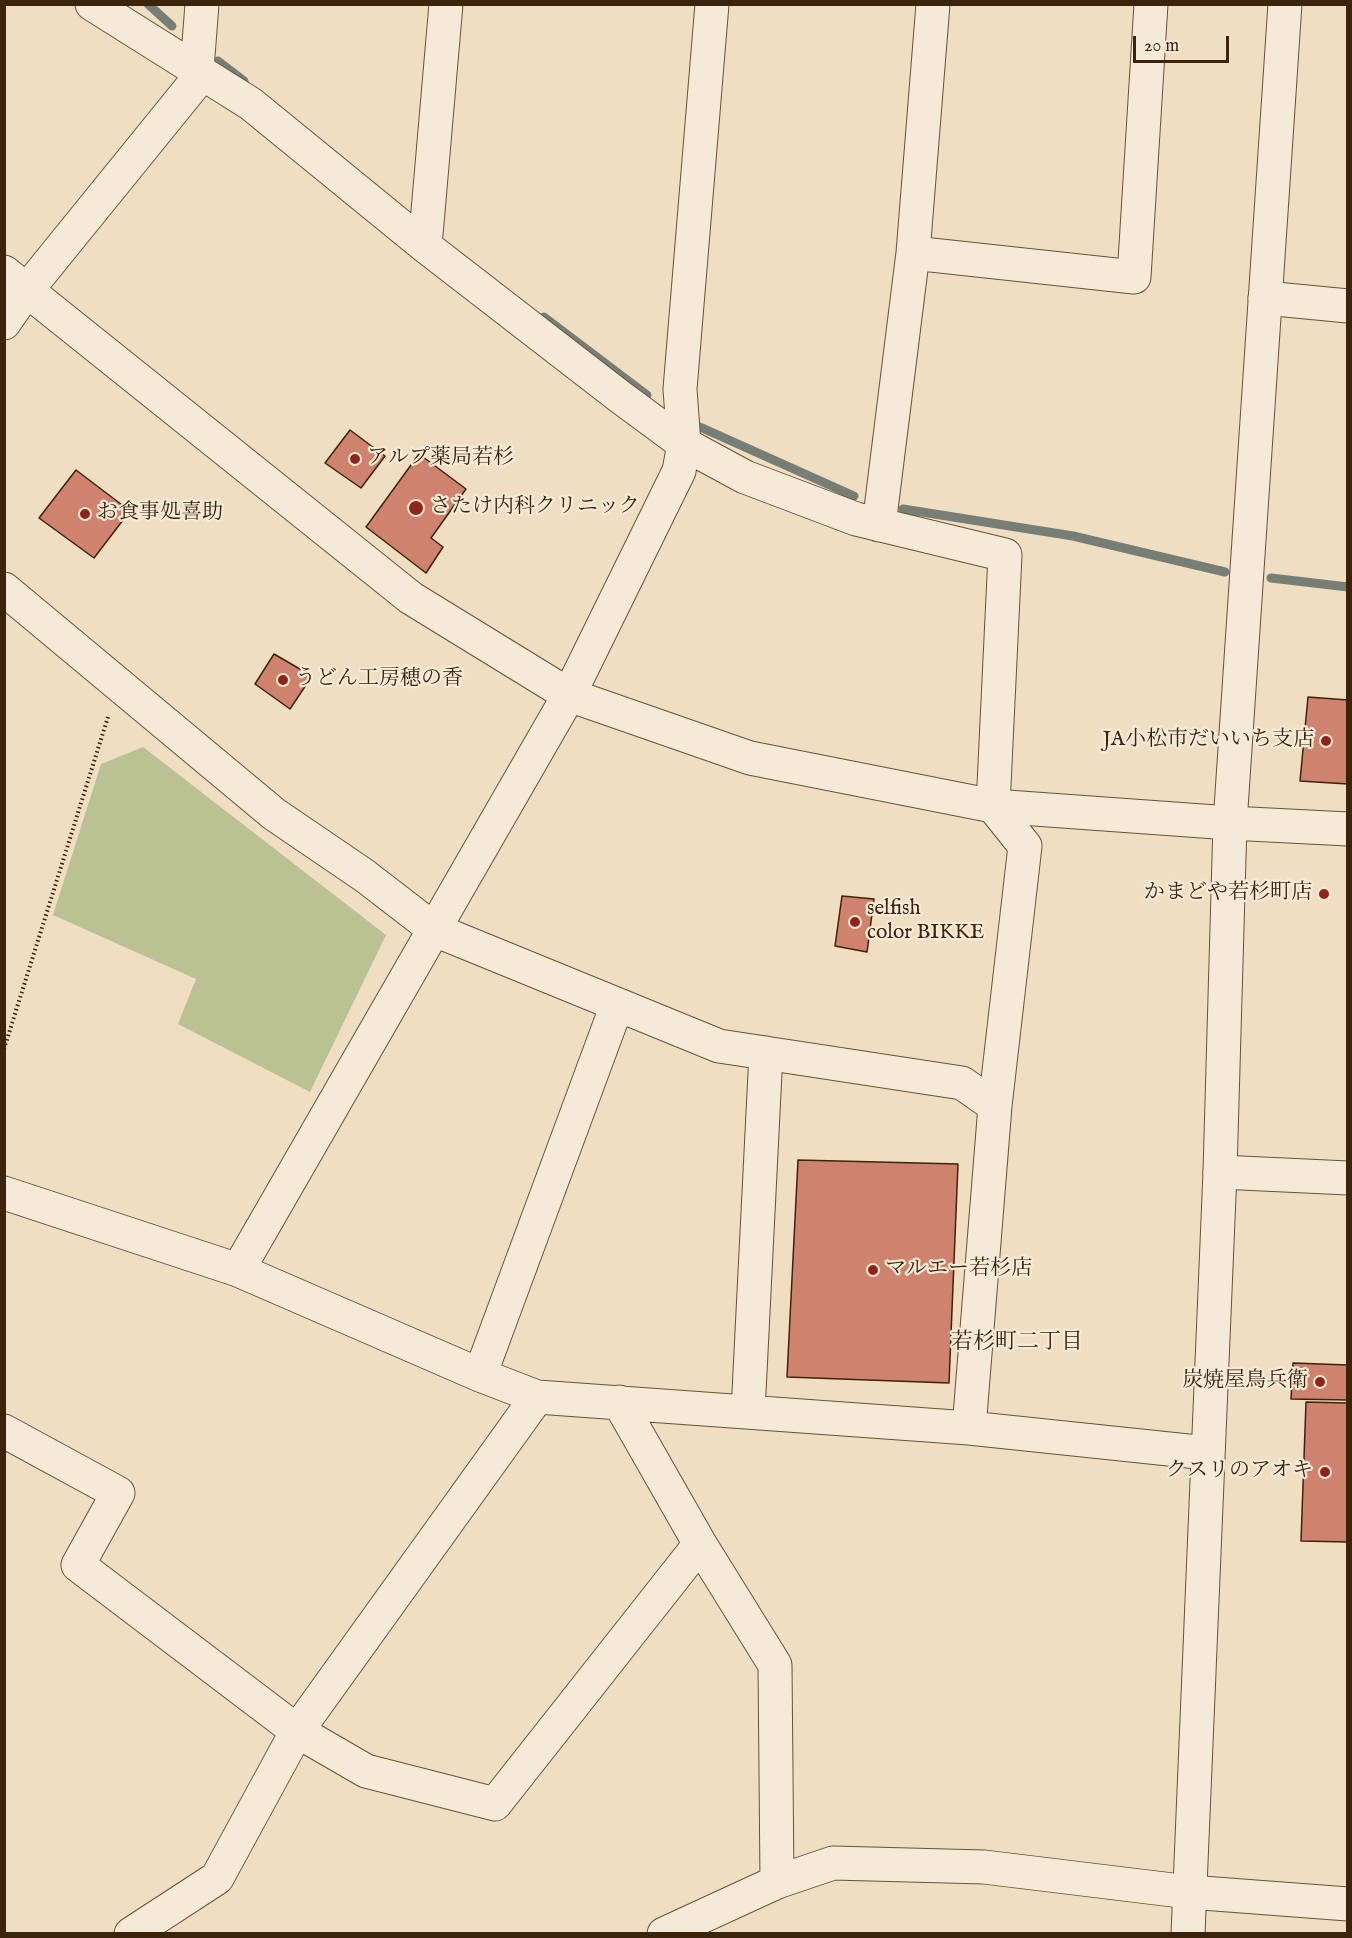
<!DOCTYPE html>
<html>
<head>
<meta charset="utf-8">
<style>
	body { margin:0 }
	#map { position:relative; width:1352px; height:1938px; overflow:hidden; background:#f0dec2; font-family:"IM FELL English",serif }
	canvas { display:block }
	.frame { position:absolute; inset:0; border:6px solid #3b230c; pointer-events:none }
	.scale { position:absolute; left:1133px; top:36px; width:96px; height:27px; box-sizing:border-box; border:3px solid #3b230c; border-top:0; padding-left:8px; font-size:18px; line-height:21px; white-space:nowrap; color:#3b230c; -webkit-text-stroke:4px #f5ead7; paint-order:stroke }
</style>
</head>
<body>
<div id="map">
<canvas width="1352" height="1938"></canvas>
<div class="frame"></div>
<div class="scale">20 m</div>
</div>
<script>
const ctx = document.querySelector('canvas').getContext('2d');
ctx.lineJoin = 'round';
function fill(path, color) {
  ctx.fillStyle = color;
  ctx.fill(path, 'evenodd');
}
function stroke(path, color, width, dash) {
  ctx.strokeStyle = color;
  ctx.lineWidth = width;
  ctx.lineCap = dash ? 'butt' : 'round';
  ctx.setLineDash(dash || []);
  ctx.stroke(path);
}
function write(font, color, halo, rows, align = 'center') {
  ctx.font = font + ' "IM FELL English","Noto Serif JP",serif';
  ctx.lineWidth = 4.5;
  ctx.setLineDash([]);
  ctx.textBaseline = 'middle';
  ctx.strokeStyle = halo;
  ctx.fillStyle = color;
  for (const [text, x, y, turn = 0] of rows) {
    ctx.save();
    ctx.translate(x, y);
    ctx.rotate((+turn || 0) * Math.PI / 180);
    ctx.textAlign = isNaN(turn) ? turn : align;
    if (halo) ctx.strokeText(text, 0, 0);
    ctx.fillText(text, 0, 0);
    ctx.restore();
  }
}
const green = new Path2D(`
	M143 747 386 935 310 1092 178 1024 196 979 53 915 101 764Z`);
const stream = new Path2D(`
	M148 4 172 26
	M218 61 244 81
	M544 317 647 395
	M700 427 854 496
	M903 509 1073 536 1225 572
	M1271 578 1348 587`);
const building = new Path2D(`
	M350 430 385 456 361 488 325 463Z
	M419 454 466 489 431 538 443 547 426 573 366 527Z
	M76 470 130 511 94 558 39 518Z
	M274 654 312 676 290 709 255 684Z
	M1308 697 1348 700V784L1300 781Z
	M842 896 874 899 867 952 835 946Z
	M798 1160 958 1164 949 1383 787 1377Z
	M1293 1363 1348 1365V1400L1291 1399Z
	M1306 1402 1348 1403V1542L1301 1541Z`);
const path = new Path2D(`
	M4 1049 108 717`);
const minor = new Path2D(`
	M197 69 202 4
	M425 246 446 4
	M913 253 1134 277 1151 4
	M1265 298 1348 306
	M4 323 27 290 203 73
	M879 525 913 253 933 4
	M4 589 274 814 365 876 435 930 719 1046 962 1083 995 1106 1025 846 993 806 1005 555 856 519 745 477 684 444 619 396 425 246 251 104 92 4
	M1220 1172 1348 1178
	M4 1193 238 1270 480 1375 537 1397 969 1428 1207 1453
	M238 1270 569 695 679 471 684 444 680 389 712 4
	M480 1375 617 1005
	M748 1412 766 1053
	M969 1428 995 1106
	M4 1431 118 1493 78 1565 297 1731 366 1771 495 1804 700 1544 619 1402
	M700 1544 775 1665 777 1882
	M131 1934 217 1878 297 1731 537 1397
	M664 1934 777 1882 833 1863 984 1867 1189 1892 1348 1904`);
const tertiary = new Path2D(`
	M4 272 411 598 569 695 750 758 993 806 1230 823 1348 829
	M1188 1934 1220 1172 1230 823 1285 4`);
const markers = [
	[355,459,6,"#8f2418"],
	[416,508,8,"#8f2418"],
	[85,514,6,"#8f2418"],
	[283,680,6,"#8f2418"],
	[1326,741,6,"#8f2418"],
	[1324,894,6,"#8f2418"],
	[855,922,6,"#8f2418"],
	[873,1270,6,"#8f2418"],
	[1320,1382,6,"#8f2418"],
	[1325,1472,6,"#8f2418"]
];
const poiNames = [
	["アルプ薬局若杉",367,459],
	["さたけ内科クリニック",430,508],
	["お食事処喜助",97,514],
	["うどん工房穂の香",295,680],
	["JA小松市だいいち支店",1314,741,"right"],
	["かまどや若杉町店",1312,894,"right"],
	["selfish",867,910],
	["color BIKKE",867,934],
	["マルエー若杉店",885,1270],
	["炭焼屋鳥兵衛",1308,1382,"right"],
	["クスリのアオキ",1313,1472,"right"]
];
const neighbourhoodNames = [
	["若杉町二丁目",1017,1343]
];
fill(green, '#bac193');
stroke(stream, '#767e75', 9);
fill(building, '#cf836e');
stroke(building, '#3b230c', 1.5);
stroke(minor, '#68523a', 35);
stroke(tertiary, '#68523a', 35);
stroke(path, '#3b230c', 4, [1.5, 3]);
stroke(minor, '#f5ead7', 33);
stroke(tertiary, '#f5ead7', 33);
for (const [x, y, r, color] of markers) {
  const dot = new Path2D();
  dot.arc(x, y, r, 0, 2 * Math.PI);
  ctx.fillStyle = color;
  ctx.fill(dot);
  stroke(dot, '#f5ead7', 2);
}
write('21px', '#3b230c', '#f5ead7', poiNames, 'left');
write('22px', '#3b230c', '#f5ead7', neighbourhoodNames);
</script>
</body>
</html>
